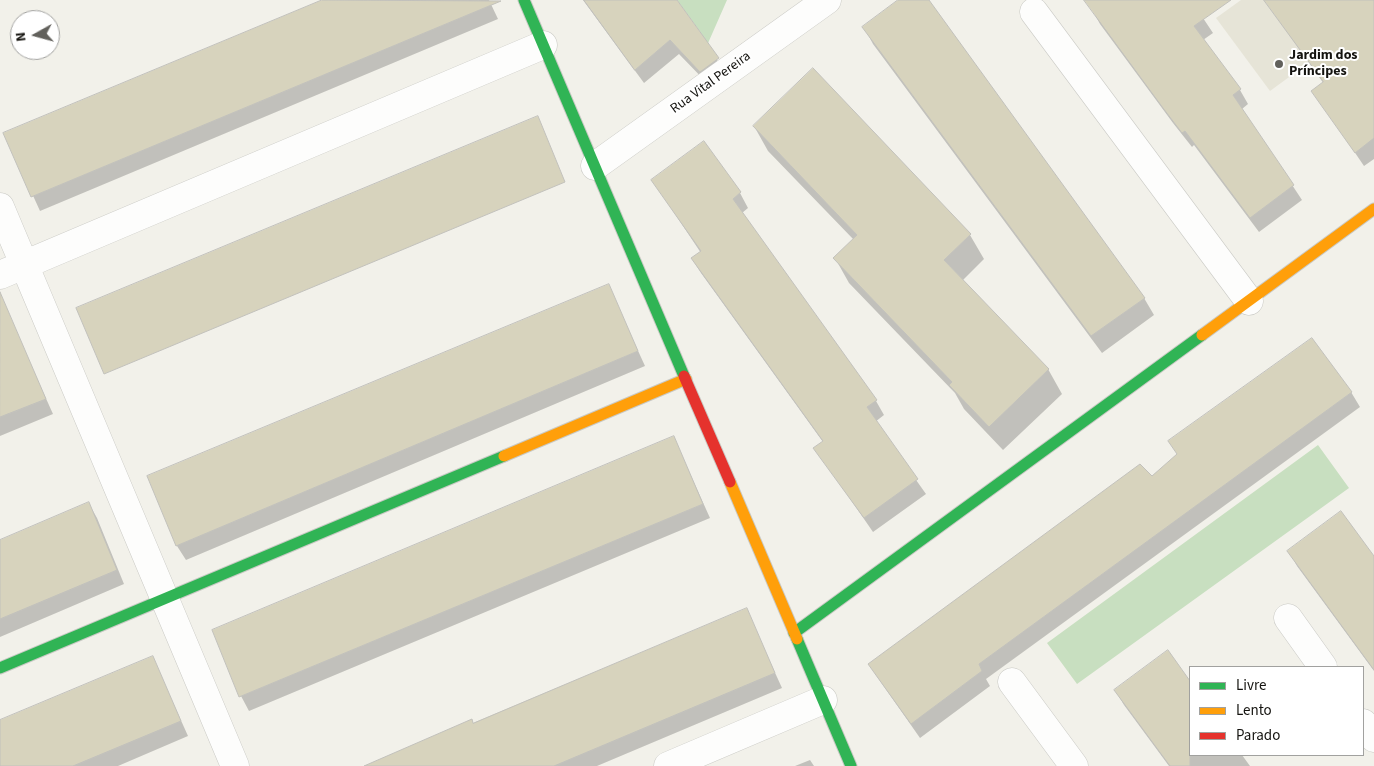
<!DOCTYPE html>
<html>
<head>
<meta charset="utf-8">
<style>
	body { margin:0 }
	#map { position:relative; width:1374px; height:766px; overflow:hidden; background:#f2f1ea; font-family:"Source Sans 3",sans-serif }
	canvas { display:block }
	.legend { position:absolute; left:1189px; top:666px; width:175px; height:90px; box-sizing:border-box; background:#fff; border:1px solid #a1a19f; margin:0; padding:6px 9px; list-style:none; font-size:15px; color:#14130f }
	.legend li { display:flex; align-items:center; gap:10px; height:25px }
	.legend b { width:25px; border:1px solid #a1a19f }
	.north { position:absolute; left:10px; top:10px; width:50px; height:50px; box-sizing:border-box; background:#fff; border:1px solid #a1a19f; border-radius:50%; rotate:263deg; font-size:14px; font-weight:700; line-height:20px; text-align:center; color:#14130f }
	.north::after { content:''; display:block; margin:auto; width:18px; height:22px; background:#62615c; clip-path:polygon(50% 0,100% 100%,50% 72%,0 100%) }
</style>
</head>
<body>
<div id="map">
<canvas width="1374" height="766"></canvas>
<ul class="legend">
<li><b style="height:6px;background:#30b455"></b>Livre</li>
<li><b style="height:6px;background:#ff9f0a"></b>Lento</li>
<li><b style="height:6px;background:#e5322d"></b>Parado</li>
</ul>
<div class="north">N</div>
</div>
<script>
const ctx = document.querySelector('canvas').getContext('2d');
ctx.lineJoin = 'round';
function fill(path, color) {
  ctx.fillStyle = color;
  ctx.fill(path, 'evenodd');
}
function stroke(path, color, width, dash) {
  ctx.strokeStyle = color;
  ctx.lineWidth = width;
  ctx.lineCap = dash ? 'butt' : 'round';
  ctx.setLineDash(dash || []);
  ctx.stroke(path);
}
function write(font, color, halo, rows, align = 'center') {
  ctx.font = font + ' "Source Sans 3",sans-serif';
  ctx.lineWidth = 4;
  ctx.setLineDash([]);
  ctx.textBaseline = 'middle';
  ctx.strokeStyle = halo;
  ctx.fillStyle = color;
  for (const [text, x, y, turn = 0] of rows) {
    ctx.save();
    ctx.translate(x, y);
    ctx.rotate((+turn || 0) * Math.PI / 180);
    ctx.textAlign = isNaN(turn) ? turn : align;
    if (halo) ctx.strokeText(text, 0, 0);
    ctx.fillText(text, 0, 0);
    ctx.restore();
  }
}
const built = new Path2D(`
	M1241 0H1374V15L1270 91 1216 18Z`);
const green = new Path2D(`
	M677 0H727L705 50 701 33Z
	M1318 445 1349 488 1077 684 1047 643Z`);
const shadow = new Path2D(`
	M326 0H489L498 19 40 211 5 134Z
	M583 0H675L726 73 709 85 679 54 644 83Z
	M900 0H927L1144 298 1154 315 1102 353 873 44 864 27Z
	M1104 0H1191L1213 33 1203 40 1240 90 1248 104 1242 109 1302 200 1259 232 1194 145 1192 147 1173 123 1100 24 1092 9Z
	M1265 0H1374V159L1364 166 1313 91 1324 84Z
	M813 70 970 235 984 259 962 281 1048 369 1062 394 1003 450 964 409 955 393 849 283 835 258 854 240 768 151 754 126Z
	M653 181 740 193 748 208 742 213 876 401 884 415 875 422 926 494 873 532 815 448 823 442 701 273 692 259 701 253Z
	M608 285 645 366 186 560 177 546 149 477Z
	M17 334 53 414 0 436V341Z
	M1351 392 1360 407 986 679 990 686 920 738 878 678 869 664 1151 477 1178 455 1170 442Z
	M674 438 710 518 249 711 241 696Z
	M89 504 97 518 124 584 0 637V541Z
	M1289 551 1374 558V671L1297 566Z
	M746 609 782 688 597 766H373Z
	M1167 652 1190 683V755H1242L1250 766H1169L1124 705 1115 690Z
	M153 658 188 736 118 766H0V721Z
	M810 760 814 766H795Z`);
const building = new Path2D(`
	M322 0 501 1 31 197 3 133Z
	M584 0H677L719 58 700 72 670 40 635 70Z
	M898 0H929L1145 298 1091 336 862 27Z
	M1084 0H1231L1194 26 1241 89 1233 95 1294 185 1250 218 1185 131 1182 133 1163 108Z
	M1264 0H1374V138L1355 153 1311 91 1323 82Z
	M813 68 971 234 944 260 1049 369 989 427 949 385 952 382 833 258 857 235 753 126Z
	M538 116 565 182 104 374 76 308Z
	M704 141 741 192 733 199 877 400 867 407 918 479 864 518 813 448 823 441 691 258 701 251 651 180Z
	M609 284 638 351 176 546 147 476Z
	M0 292 46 399 0 417Z
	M1312 338 1352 392 979 664 982 671 911 724 868 664 1140 464 1152 476 1177 454 1168 441Z
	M674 436 703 504 239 697 212 630Z
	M89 502 117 570 0 619V540Z
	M1341 511 1374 556V670L1287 551Z
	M747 608 775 673 554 766H364L472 719 473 723Z
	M1168 650 1190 681V766H1170L1114 690Z
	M153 656 181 721 73 766H0V720Z`);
const street = new Path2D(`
	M1034 12 1249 301
	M595 166 827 0
	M0 207 235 766
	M0 275 543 45
	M1288 618 1323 667
	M1012 682 1074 766
	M1363 723 1374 738
	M668 766 823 700`);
const fast = new Path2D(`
	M524 0 684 376
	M794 633 1202 335
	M797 639 851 766
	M0 668 504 456`);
const slow = new Path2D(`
	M1202 335 1374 209
	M504 456 686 379
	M730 482 797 639`);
const jam = new Path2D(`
	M684 376 730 482`);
const markers = [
	[1279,64,5,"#62615c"]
];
const poiNames = [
	["Jardim dos",1289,56],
	["Príncipes",1289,72]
];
const streetNames = [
	["Rua Vital Pereira",711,83,-36]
];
fill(built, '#e6e4d7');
fill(green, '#c8dfc0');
fill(shadow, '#0003');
fill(building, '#d7d3bd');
stroke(building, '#c2c1bc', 1);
stroke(street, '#c9c9c4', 29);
stroke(fast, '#c9c9c4', 13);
stroke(slow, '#c9c9c4', 13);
stroke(jam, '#c9c9c4', 13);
stroke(street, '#fdfdfc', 28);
stroke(fast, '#30b455', 11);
stroke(slow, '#ff9f0a', 11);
stroke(jam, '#e5322d', 11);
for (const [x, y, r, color] of markers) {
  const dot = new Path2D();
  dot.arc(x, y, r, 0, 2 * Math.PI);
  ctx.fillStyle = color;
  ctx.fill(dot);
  stroke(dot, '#fff', 2);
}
write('bold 14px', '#14130f', '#fff', poiNames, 'left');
write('14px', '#14130f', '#fff', streetNames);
</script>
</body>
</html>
